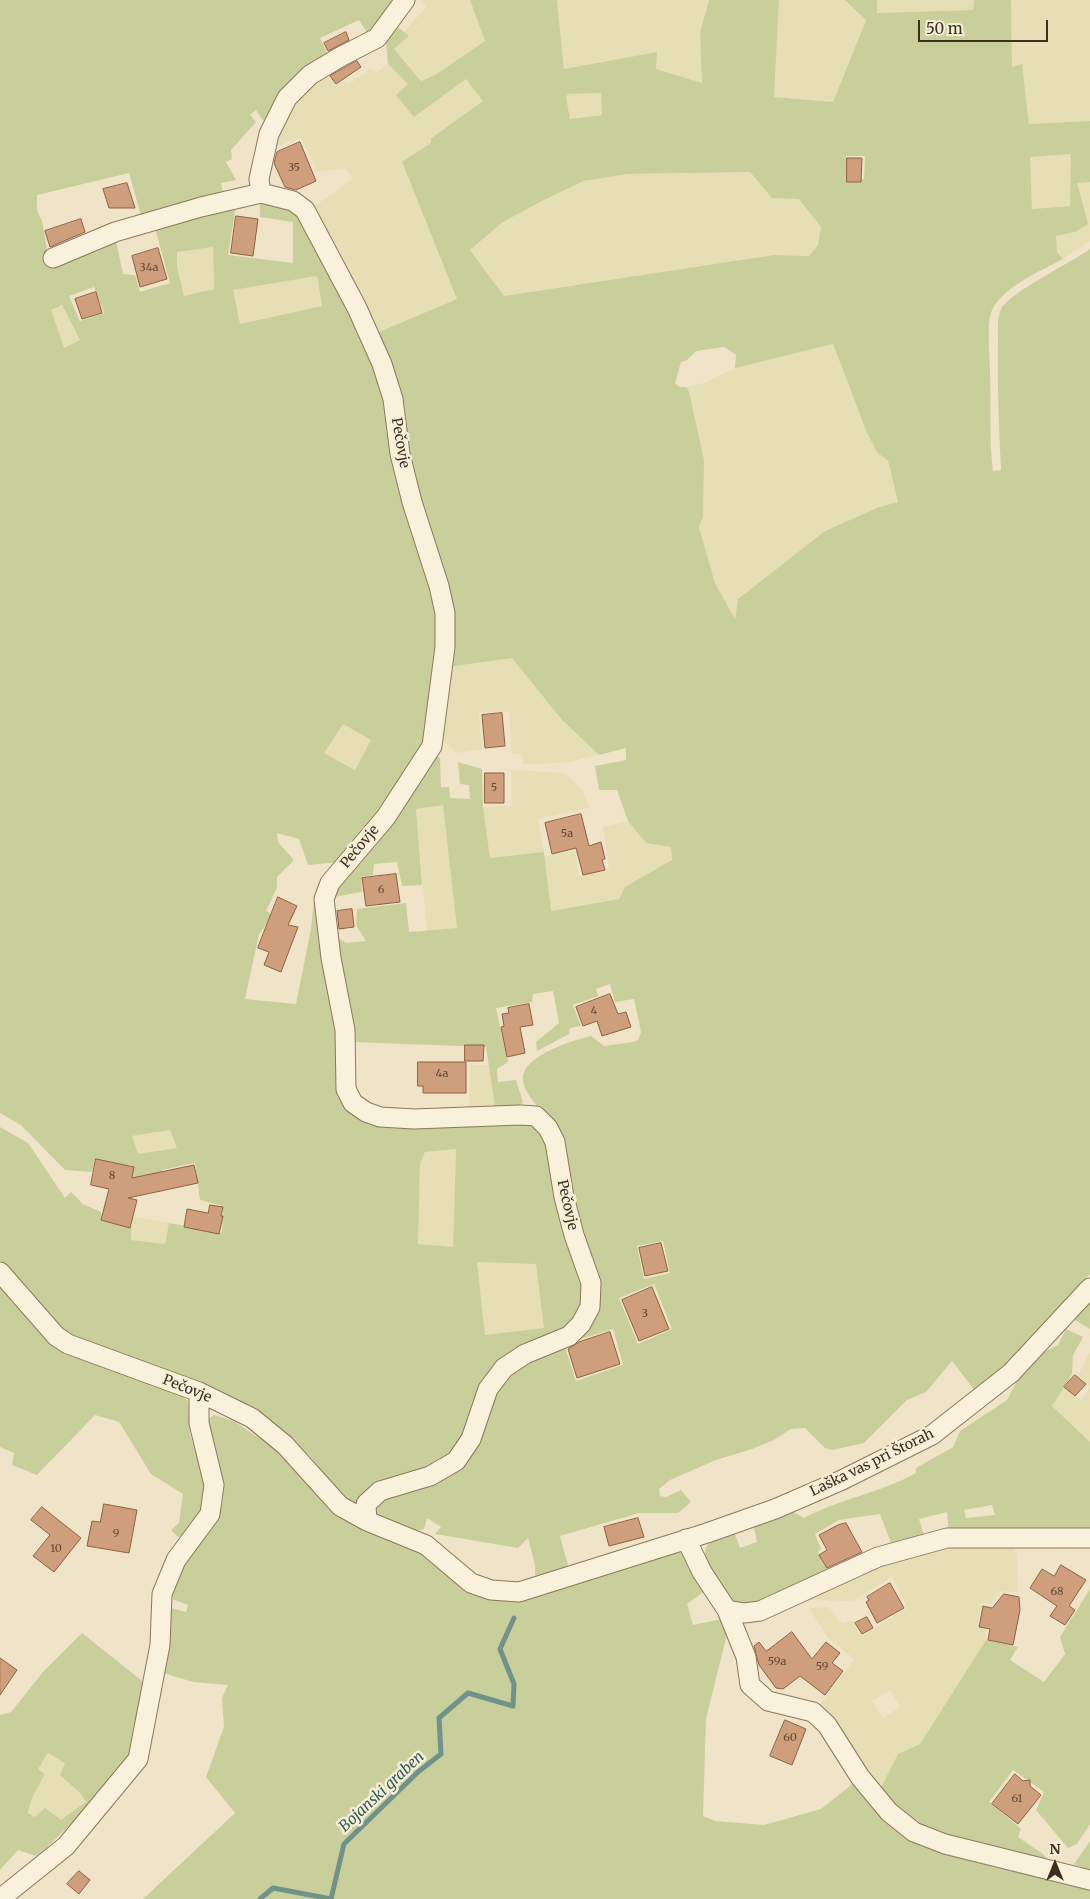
<!DOCTYPE html>
<html>
<head>
<meta charset="utf-8">
<style>
	body { margin:0 }
	#map { position:relative; width:1090px; height:1899px; overflow:hidden; background:#f0e4c8; font-family:Merriweather,serif }
	canvas { display:block }
	.north { position:absolute; left:1030px; top:1839px; width:50px; height:50px; -webkit-text-stroke:4px #f7eed8; paint-order:stroke; rotate:0deg; font-size:14px; font-weight:700; line-height:20px; text-align:center; color:#3d2e20 }
	.north::after { content:''; display:block; margin:auto; width:18px; height:22px; background:#3d2e20; clip-path:polygon(50% 0,100% 100%,50% 72%,0 100%) }
	.scale { position:absolute; left:918px; top:20px; width:130px; height:22px; box-sizing:border-box; border:2px solid #3d2e20; border-top:0; padding-left:6px; font-size:15px; line-height:18px; white-space:nowrap; color:#3d2e20; -webkit-text-stroke:4px #f7eed8; paint-order:stroke }
</style>
</head>
<body>
<div id="map">
<canvas width="1090" height="1899"></canvas>
<div class="north">N</div>
<div class="scale">50 m</div>
</div>
<script>
const ctx = document.querySelector('canvas').getContext('2d');
ctx.lineJoin = 'round';
function fill(path, color) {
  ctx.fillStyle = color;
  ctx.fill(path, 'evenodd');
}
function stroke(path, color, width, dash) {
  ctx.strokeStyle = color;
  ctx.lineWidth = width;
  ctx.lineCap = dash ? 'butt' : 'round';
  ctx.setLineDash(dash || []);
  ctx.stroke(path);
}
function write(font, color, halo, rows, align = 'center') {
  ctx.font = font + ' Merriweather,serif';
  ctx.lineWidth = 5;
  ctx.setLineDash([]);
  ctx.textBaseline = 'middle';
  ctx.strokeStyle = halo;
  ctx.fillStyle = color;
  for (const [text, x, y, turn = 0] of rows) {
    ctx.save();
    ctx.translate(x, y);
    ctx.rotate((+turn || 0) * Math.PI / 180);
    ctx.textAlign = isNaN(turn) ? turn : align;
    if (halo) ctx.strokeText(text, 0, 0);
    ctx.fillText(text, 0, 0);
    ctx.restore();
  }
}
const farmland = new Path2D(`
	M422 0H470L485 41 435 75 421 81 394 49 409 36 404 32 426 7Z
	M557 0H709L700 32 702 83 656 69 657 52 564 69Z
	M779 0H845L866 19 833 102 774 97Z
	M877 0H974L973 10 877 13Z
	M1011 0H1090V121L1029 124 1022 65 1012 68Z
	M388 64 408 84 467 79 483 101 431 137 432 143 402 163 457 299 374 334 310 209 353 179 345 168 317 172 301 137 271 149 280 118 324 71 335 86 343 81 349 84 370 69 377 72Z
	M601 93 602 115 570 119 566 97 567 94Z
	M1072 154 1070 206 1032 209 1030 157Z
	M751 172 772 198 799 199 821 227 818 245 809 256 774 255 504 296 470 250 503 222 546 199 584 181 628 174Z
	M1077 182H1090V241L1063 259 1057 252 1056 236 1075 232Z
	M213 247 214 289 184 296 177 266V252Z
	M317 276 322 306 239 324 233 290Z
	M62 305 80 340 64 348 50 310Z
	M833 344 867 433 877 452 888 461 898 502 879 507 825 531 738 599 735 619 715 583 699 527 703 517 687 387 704 383 735 368Z
	M512 658 562 720 599 755 564 763 523 764V755L512 753 509 712H479L482 749 458 753 441 740 448 667Z
	M343 724 371 740 355 770 324 753Z
	M511 770 562 773 571 778 583 791 589 808 538 819 544 852 490 858 483 807 512 806Z
	M443 804 458 928 427 931 416 809Z
	M628 821 646 843 671 847 672 861 625 887 619 899 551 911 544 856 575 851 579 876 609 868 603 827Z
	M470 1065H488L497 1106 496 1113H469Z
	M170 1130 178 1148 138 1155 131 1136Z
	M456 1149 453 1247 418 1244 420 1164 425 1152Z
	M134 1217 169 1223 165 1244 131 1240V1227Z
	M477 1262 536 1264 545 1328 485 1335Z
	M1090 1352V1386L1078 1375Z
	M1064 1386 1081 1401 1090 1388V1442L1052 1406Z
	M1011 1543 1017 1554 1018 1592 1001 1591 992 1603H981L977 1628 985 1629 986 1640 920 1744 898 1754 879 1791 833 1716 818 1707 854 1659 828 1638 809 1608 829 1607 842 1624 852 1620 861 1637 907 1608 892 1577 853 1601 809 1600 807 1594 924 1547ZM890 1690 900 1707 883 1718 872 1701Z
	M48 1753 66 1763 60 1775 80 1793 86 1802 61 1820 45 1809 33 1817 28 1813 32 1798 45 1774 38 1769Z`);
const green = new Path2D(`
	M0 0H398L368 34 359 20 320 38 329 57 267 126 256 110 250 115 256 122 231 150 232 159 226 162 236 180 221 183 224 198 142 219 129 173 37 195V210L42 221 48 255 115 236 123 274 135 275 140 292 170 283 154 224 236 205 228 255 293 263V222L260 217V202L293 206 382 374 442 627 430 733 393 798 340 862 308 865 299 839 277 833 278 842 294 860 277 877V888L266 911 273 915 259 934 245 999 296 1004 311 929 314 900 320 904 355 1112 529 1121 542 1130 586 1292 572 1325 521 1350 465 1443 440 1465 371 1488 352 1504 340 1495 310 1456 282 1431 193 1381 68 1333 48 1319 0 1260V1127L28 1143 65 1198 71 1192 83 1204 101 1212V1220L131 1227V1240L165 1244 169 1223 222 1233 223 1206 200 1200 195 1163 162 1170 163 1175 134 1181 133 1166 95 1160 92 1172 65 1170 21 1125 0 1113ZM213 247 214 289 184 296 177 266V252ZM317 276 322 306 240 324 233 290ZM94 287 104 313 80 321 69 296ZM62 305 80 340 64 348 51 310ZM343 724 371 740 355 770 324 753ZM170 1130 177 1148 138 1154 132 1136ZM456 1149 453 1247 418 1244 420 1164 425 1152ZM477 1262 536 1264 544 1328 485 1335Z
	M470 0H557L564 69 657 52 656 69 702 83 700 32 709 0H779L774 97 833 102 866 20 845 0H877V13L973 10 974 0H1011L1012 67 1022 64 1029 124 1090 121V182L1077 183 1088 224 1075 232 1056 236 1057 252 1063 259C1041 271 1004 286 992 310 986 324 990 355 990 371 991 404 989 438 993 471L1001 470C999 426 997 383 998 339 998 330 997 317 1001 309 1009 293 1072 262 1090 249V1274L1050 1323 1031 1343 976 1392 952 1361 926 1392 907 1400 864 1443 832 1450 825 1448 805 1428 791 1429 774 1440 752 1449 716 1460 670 1480 659 1489 660 1496 666 1497 681 1490 691 1502 678 1513H639L560 1536 569 1569 535 1581V1565L528 1538 518 1548 435 1534 441 1527 427 1518 424 1529 414 1531 374 1516 373 1506 379 1500 426 1484 484 1415 506 1372 564 1344 576 1381 623 1365 613 1329 580 1339 579 1335 593 1316 542 1112C535 1103 523 1091 523 1079 522 1056 573 1040 591 1036L604 1046 633 1042 638 1040 641 1032 634 999 615 1002 610 984 596 989 598 996 573 1005 581 1026 570 1028 569 1034 537 1051 536 1042 559 1023 553 991 533 994 532 1002 496 1008 508 1062 497 1069 498 1082 516 1080 523 1102 518 1107 496 1113 486 1047 352 1042 335 946 340 939 346 943 366 941 356 925 357 909 406 903 409 932 457 928 443 805 416 809 422 885 402 886 397 862 374 864 373 875 361 877 362 892 333 897 338 882 434 755 440 758 441 787H449L450 798 470 799 469 785 460 784 458 762 482 769 483 807 490 858 544 852 551 911 619 899 625 887 672 860 671 847 646 843 628 821 617 790H599L595 766 626 760V748L599 755 562 720 512 658 448 667 374 334 457 299 402 162 431 143V138L483 101 466 79 414 117 396 95 408 84 388 64 386 42 394 24 409 36 394 49 421 81 435 75 485 41ZM601 93 602 115 570 119 566 97 568 94ZM1071 154 1070 206 1032 209 1030 157ZM846 156H865L864 179 847 180ZM750 172 772 198 799 199 821 227 818 245 809 256 774 255 504 296 470 250 503 222 546 199 584 181 628 174ZM833 344 867 433 877 452 888 461 898 502 879 507 825 531 738 599 735 619 715 583 699 527 703 517 704 460 689 392 687 387H679L675 383 681 362 687 360 696 351 724 347 736 355 735 368ZM663 1241 670 1273 644 1279 637 1246ZM654 1284 672 1329 638 1344 619 1298Z
	M0 1280 59 1346 176 1392 188 1401 190 1434 210 1498 192 1533 178 1537 171 1530 179 1523 183 1494 151 1474 119 1422 95 1415 37 1475 12 1465 14 1453 0 1447Z
	M1090 1299V1329L1073 1319Z
	M1066 1329 1083 1337 1073 1355 1072 1374 1052 1406 1090 1442V1534L949 1536 947 1512 919 1519 925 1539 893 1548 880 1514 839 1520 815 1534 821 1549 818 1552 831 1575 767 1606 729 1603C720 1588 692 1555 712 1541 718 1536 727 1534 734 1531L740 1548 757 1542 753 1524 788 1509 804 1518C839 1499 880 1493 916 1473V1468L953 1447 960 1431 1007 1400 1019 1377 1046 1351 1058 1345ZM992 1505 995 1515 966 1518 964 1510Z
	M214 1415 234 1421 256 1436 283 1448 318 1493 424 1549 493 1598 677 1551 688 1556 706 1590 687 1604 693 1625 722 1619 728 1630 706 1719 703 1816 715 1821 764 1825 821 1809 855 1782 883 1815 1090 1885V1899H143L235 1813 206 1777 224 1727 222 1698 228 1685 193 1682 163 1673 171 1608 186 1612 188 1605 172 1599C174 1588 174 1574 180 1565 195 1543 220 1527 223 1499 225 1479 211 1440 206 1420Z
	M1090 1589V1824L1077 1844 1068 1848 1036 1810 1044 1792 1013 1770 989 1802 1021 1829 1018 1837 1043 1854 1049 1861 1045 1867 918 1827 879 1791 898 1754 920 1744 986 1640 1018 1647 1010 1660 1044 1682 1065 1654 1060 1637Z
	M82 1633 141 1680 145 1690 130 1752 121 1769 94 1802 45 1849 36 1856 18 1850 0 1870V1715L11 1712 43 1672ZM48 1753 65 1763 60 1775 80 1793 86 1802 61 1820 45 1808 34 1817 28 1813 32 1798 45 1774 38 1769Z
	M1090 1841V1871L1074 1864Z`);
const stream = new Path2D(`
	M260 1899 273 1888 331 1899 344 1844 418 1772 441 1754 439 1718 468 1693 513 1706 514 1684 500 1649 514 1618`);
const building = new Path2D(`
	M346 32 349 40 328 51 324 43Z
	M357 61 361 67 336 84 330 76Z
	M300 142 316 181 296 190 285 187 274 163 277 152Z
	M847 158H862L861 182H847Z
	M127 183 135 208H109L103 189Z
	M236 216 258 219 253 256 231 253Z
	M81 219 85 232 50 247 45 231Z
	M158 248 167 279 140 287 132 256Z
	M96 292 102 313 82 319 75 299Z
	M502 713 505 746 485 748 482 715Z
	M485 773H504V803H485Z
	M581 814 589 846 601 842 605 859 602 860 605 870 583 875 576 848 552 854 545 823Z
	M396 874 400 902 366 906 362 878Z
	M278 897 297 906 288 925 298 927 281 972 264 965 269 952 258 948Z
	M352 909 354 927 339 929 337 911Z
	M610 994 618 1014 626 1012 631 1027 602 1036 597 1021 583 1026 576 1007Z
	M529 1004 533 1025 520 1027 525 1053 507 1057 501 1027 504 1026 502 1014 509 1013 508 1008Z
	M465 1045H484L483 1061H465Z
	M418 1062H466V1093H423V1086H418Z
	M96 1159 134 1167 132 1178 194 1165 198 1183 128 1198 137 1200 130 1228 101 1220 109 1189 91 1185Z
	M210 1205 223 1207 221 1216H223L219 1234 184 1227 187 1209 208 1213Z
	M661 1243 668 1271 645 1276 639 1248Z
	M652 1287 669 1329 639 1341 622 1300Z
	M610 1332 620 1364 577 1378 568 1349 579 1342Z
	M1075 1375 1086 1384 1075 1396 1064 1387Z
	M104 1504 137 1510 129 1553 87 1546 92 1521 100 1522Z
	M42 1507 81 1538 54 1572 33 1556 50 1535 31 1520Z
	M638 1518 644 1537 609 1546 604 1527Z
	M846 1523 862 1552 827 1568 819 1555 827 1550 819 1535 838 1525Z
	M1061 1565 1086 1580 1069 1606 1075 1610 1065 1625 1050 1616 1057 1606 1030 1588 1042 1569 1054 1576Z
	M890 1583 904 1608 877 1623 866 1602 869 1600 867 1597Z
	M1004 1594 1019 1597 1020 1610 1013 1645 988 1640 990 1629 979 1627 983 1606 992 1608Z
	M867 1617 873 1628 862 1634 855 1623Z
	M792 1632 812 1659 826 1642 840 1653 832 1663 843 1671 825 1695 800 1676 783 1689 776 1688 759 1665 754 1646 759 1642 766 1651Z
	M0 1658 17 1670 0 1695Z
	M785 1720 806 1729 792 1765 770 1756Z
	M1015 1774 1023 1781 1030 1780V1786L1041 1795 1018 1824 992 1804Z
	M79 1871 90 1880 79 1894 67 1884Z`);
const street = new Path2D(`
	M53 258 115 232 201 207 261 193
	M0 1272 56 1336 68 1344 199 1392 252 1418 285 1445 340 1506 367 1521 426 1545 471 1583 491 1590 519 1592 707 1533 775 1509 842 1480 932 1435 1011 1373 1090 1288
	M367 1521 366 1504 380 1491 430 1476 456 1461 471 1439 488 1389 504 1368 525 1354 569 1336 581 1324 590 1307 591 1283 574 1235 564 1197 555 1142 548 1128 536 1116 520 1115 414 1119 380 1117 366 1112 353 1103 346 1089 345 1030 331 958 324 899 330 883 386 817 432 746 445 647V613L439 586 412 502 400 454 393 399 382 364 357 308 305 210 293 201 261 193 259 179 269 134 287 98 310 75 340 57 377 38 405 0
	M686 1539 702 1572 727 1610 746 1657 750 1685 768 1701 813 1712 827 1725 860 1777 889 1812 914 1832 945 1844 1090 1880
	M727 1610 744 1613 760 1611 878 1557 947 1538H1090
	M0 1899 66 1846 138 1759 160 1645 162 1594 176 1560 210 1514 214 1485 199 1423V1392`);
const numberNames = [
	["35",294,168],
	["34a",149,268],
	["5",494,788],
	["5a",567,834],
	["6",381,890],
	["4",594,1011],
	["4a",442,1074],
	["8",112,1176],
	["3",645,1314],
	["9",116,1534],
	["10",56,1549],
	["68",1057,1592],
	["59a",777,1662],
	["59",822,1667],
	["60",790,1738],
	["61",1017,1799]
];
const streetNames = [
	["Pečovje",400,443,80],
	["Pečovje",360,847,-50],
	["Pečovje",567,1205,77],
	["Pečovje",187,1389,22],
	["Laška vas pri Štorah",872,1463,-26]
];
const waterNames = [
	["Bojanski graben",382,1792,-43]
];
fill(farmland, '#e6deb5');
fill(green, '#c9cf9b');
stroke(stream, '#6f938a', 5);
fill(building, '#cf9f7d');
stroke(building, '#8d5f41', 1);
stroke(street, '#8d765c', 21);
stroke(street, '#faf1dc', 19);
write('11px', '#624a37', null, numberNames);
write('14px', '#3d2e20', '#f7eed8', streetNames);
write('italic 15px', '#2f5d5a', '#f7eed8', waterNames);
</script>
</body>
</html>
